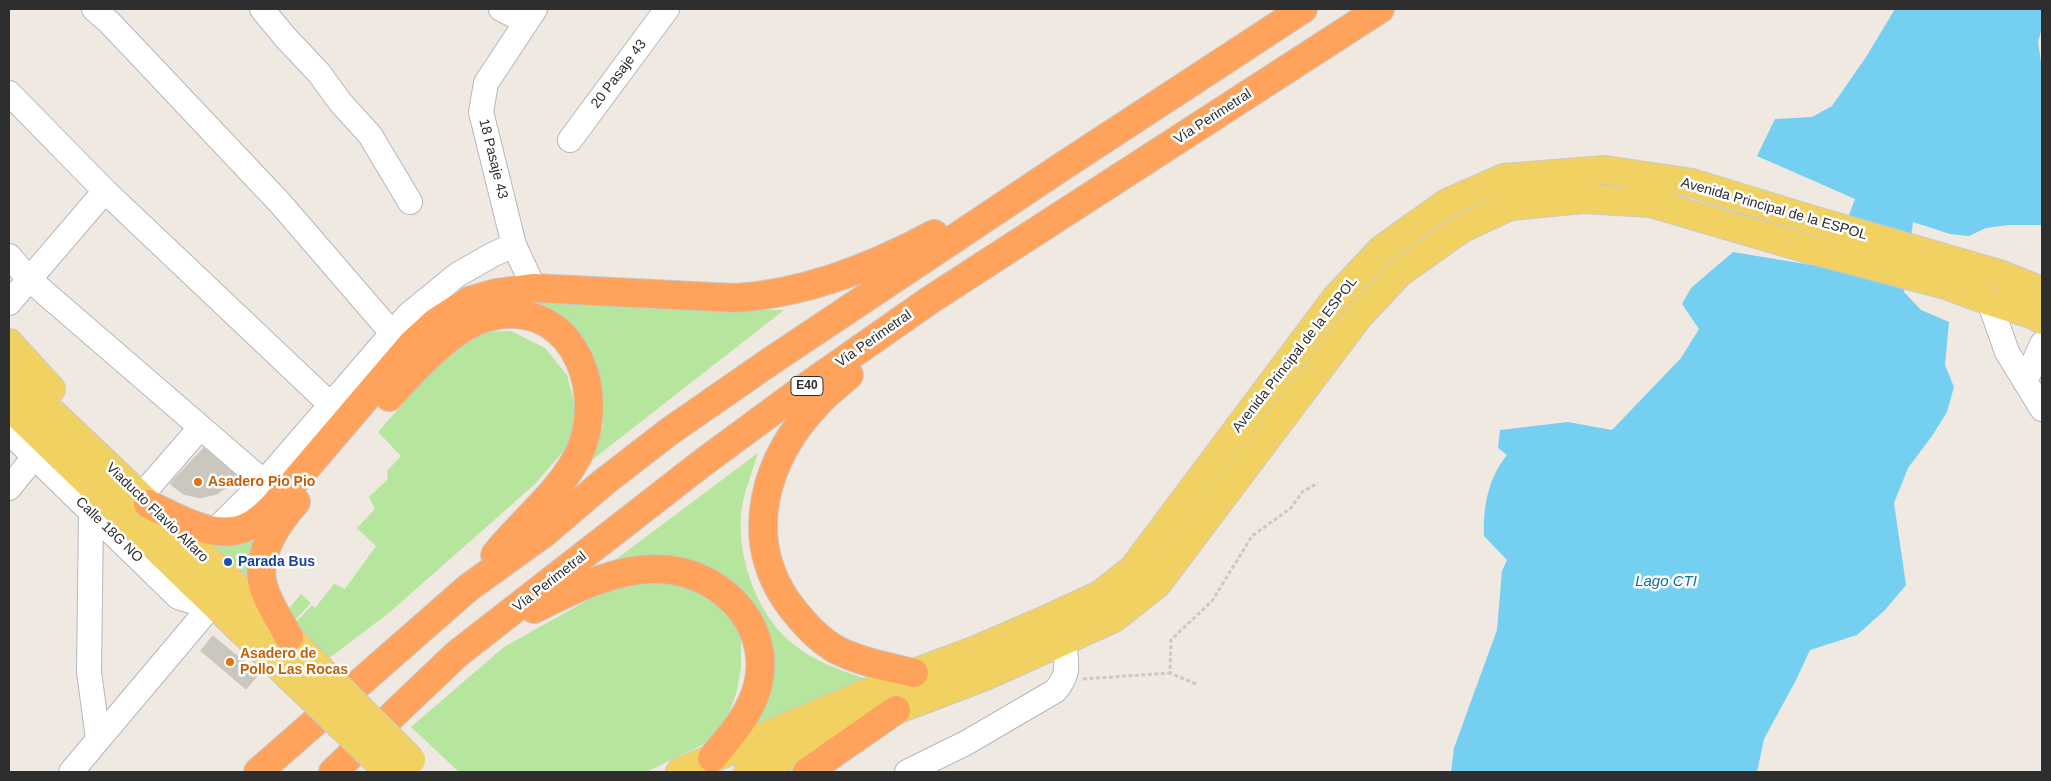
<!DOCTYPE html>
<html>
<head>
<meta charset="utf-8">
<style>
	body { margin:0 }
	#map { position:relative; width:2051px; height:781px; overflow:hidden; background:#efe9e1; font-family:Helvetica,sans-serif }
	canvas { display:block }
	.frame { position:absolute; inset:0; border:10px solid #2e2e2e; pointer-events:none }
</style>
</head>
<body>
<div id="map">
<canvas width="2051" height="781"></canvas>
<div class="frame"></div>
</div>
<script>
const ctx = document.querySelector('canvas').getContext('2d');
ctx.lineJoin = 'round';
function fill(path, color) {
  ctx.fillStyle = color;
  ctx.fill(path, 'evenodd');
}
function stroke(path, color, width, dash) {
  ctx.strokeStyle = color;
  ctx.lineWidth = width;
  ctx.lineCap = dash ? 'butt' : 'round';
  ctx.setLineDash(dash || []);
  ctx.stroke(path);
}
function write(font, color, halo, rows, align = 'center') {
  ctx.font = font + ' Helvetica,sans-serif';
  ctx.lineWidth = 5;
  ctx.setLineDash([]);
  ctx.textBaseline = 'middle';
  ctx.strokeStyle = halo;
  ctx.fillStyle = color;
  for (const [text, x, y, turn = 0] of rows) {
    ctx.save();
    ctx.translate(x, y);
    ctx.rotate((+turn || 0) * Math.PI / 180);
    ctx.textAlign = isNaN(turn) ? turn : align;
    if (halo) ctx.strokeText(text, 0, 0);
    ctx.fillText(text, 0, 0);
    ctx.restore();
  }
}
const green = new Path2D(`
	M533 298 662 308 784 310 578 471 590 454 603 427 600 382 577 338 501 303Z
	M511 331 545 348 567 375 576 409 573 440 535 484 390 612 328 659 295 623 312 605 315 608 334 584 345 589 376 546 357 528 375 509 369 497 388 479 387 471 401 456 378 432 456 343 482 332Z
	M758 453C753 469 747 485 743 501 733 548 755 614 793 644 815 662 843 671 869 680L747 738 766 663 702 567 599 572Z
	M266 522 252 584 205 541Z
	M636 580 701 587 728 611 741 639V668L736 694 726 721 704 744 646 772H459L411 727 504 647 588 600Z
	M301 594 311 603 296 619 287 611Z`);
const water = new Path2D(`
	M1895 9H2042V28L2038 42 2042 69V225H2009L1986 228 1969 236 1950 234 1913 222 1904 292 1921 310 1949 322 1945 365 1954 387 1947 412 1932 436 1908 468 1894 503 1906 585 1885 610 1857 635 1810 650 1795 682 1764 739 1757 772H1451L1454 748 1497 630 1502 571 1507 560 1484 536C1483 508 1488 478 1507 455L1498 448 1500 430 1568 422 1612 430 1681 358 1699 329 1682 304 1691 288 1733 252 1829 268 1855 199 1757 156 1775 119 1812 117 1832 106 1866 57Z`);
const building = new Path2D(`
	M204 448 239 478 217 494 200 498 183 494 170 484Z
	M213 636 259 674 246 689 201 651Z`);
const path = new Path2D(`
	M1083 679 1170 673
	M1196 684 1170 673 1171 640 1212 601 1252 536 1291 508 1302 492 1318 483`);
const minor = new Path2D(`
	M94 9 110 23 280 203 392 333
	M262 9 285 37 319 73 340 102 370 135 410 202
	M501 9 525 21
	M9 93 105 191 331 405
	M570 140 667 9
	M9 256 30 280 264 482
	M534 288 514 245 481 112 486 83 535 9
	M1989 301 2007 352 2042 409
	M9 303 105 191
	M2025 382 2042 344
	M9 432 178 597 220 610
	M9 488 35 456
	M140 497 200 428
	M91 513 89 672 98 739
	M214 531 264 482 408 315 457 275 492 255 514 245
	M71 772 210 607
	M907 772 966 743 1055 691C1071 673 1066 663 1064 641`);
const major = new Path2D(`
	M9 343 51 389
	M9 372 289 637 313 662
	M9 406 294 681
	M680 772 914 673 976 650 1050 618 1100 595 1133 569 1336 298 1381 250 1447 203 1504 178 1605 170 1692 183 1816 221 1999 274 2042 291
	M748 772 896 710 983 677 1114 618 1157 584 1358 317 1399 273 1461 229 1510 206 1584 199 1651 203 1805 248 1946 285 1989 301 2034 315 2042 320`);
const highway = new Path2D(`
	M849 375C839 384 827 393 818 403 766 457 742 534 786 600 799 618 817 639 837 650 861 662 888 667 914 673
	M389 397C413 371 450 329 485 318 567 294 607 382 581 449 564 489 522 521 495 555
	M148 504C180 519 223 547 257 521 263 517 267 513 272 508L412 344 436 322 469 301 496 293 534 288 735 298C805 294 873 267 934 234
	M534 609C570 591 614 569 655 569 716 568 773 622 758 685 751 714 730 736 712 758
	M289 637C280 620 268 604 263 585 255 556 277 523 296 502
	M258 772 468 588 543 534 604 482 670 431 771 361 1066 164 1303 9
	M333 772 457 654 701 464 800 391 930 300 1380 9
	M807 772 896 710`);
const majorBridge = new Path2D(`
	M313 662 411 760
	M294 681 389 772`);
const markers = [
	[198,482,5,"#e8710a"],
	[228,562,5,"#1a4fb4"],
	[230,662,5,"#e8710a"]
];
const shields = [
	[807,386,32]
];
const shieldNames = [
	["E40",807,386]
];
const streetNames = [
	["20 Pasaje 43",619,74,-53],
	["Vía Perimetral",1213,117,-33],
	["18 Pasaje 43",493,159,76],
	["Avenida Principal de la ESPOL",1774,209,16],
	["Vía Perimetral",874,339,-35],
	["Avenida Principal de la ESPOL",1295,355,-52],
	["Viaducto Flavio Alfaro",157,513,44],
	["Calle 18G NO",109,530,44],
	["Vía Perimetral",550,582,-38]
];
const foodNames = [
	["Asadero Pio Pio",208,482],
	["Asadero de",240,654],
	["Pollo Las Rocas",240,670]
];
const transitNames = [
	["Parada Bus",238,562]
];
const waterNames = [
	["Lago CTI",1666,582]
];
fill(green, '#b6e59e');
fill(water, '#75cff0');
fill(building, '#cbc7bf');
stroke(building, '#cbc5ba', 1);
stroke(minor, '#b4b7c1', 26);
stroke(major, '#c9c9c9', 30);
stroke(highway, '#c9c9c9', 30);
stroke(path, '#c9c9c9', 3, [4, 2.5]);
stroke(minor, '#fff', 24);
stroke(major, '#f2d163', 28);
stroke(highway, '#ffa35c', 28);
stroke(majorBridge, '#c9c9c9', 30, []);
stroke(majorBridge, '#f2d163', 28);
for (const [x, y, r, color] of markers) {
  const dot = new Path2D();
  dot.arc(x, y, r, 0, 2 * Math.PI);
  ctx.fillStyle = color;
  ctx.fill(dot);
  stroke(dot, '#fff', 2);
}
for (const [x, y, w] of shields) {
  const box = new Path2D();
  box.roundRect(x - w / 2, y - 9.5, w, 19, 4);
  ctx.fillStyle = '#fff';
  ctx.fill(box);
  stroke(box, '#2e2e2e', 1);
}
write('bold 12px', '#2e2e2e', null, shieldNames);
write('14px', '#2e2e2e', '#fff', streetNames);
write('bold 14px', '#c56008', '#fff', foodNames, 'left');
write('bold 14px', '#164399', '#fff', transitNames, 'left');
write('italic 15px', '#0d6fa3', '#fff', waterNames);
</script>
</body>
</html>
